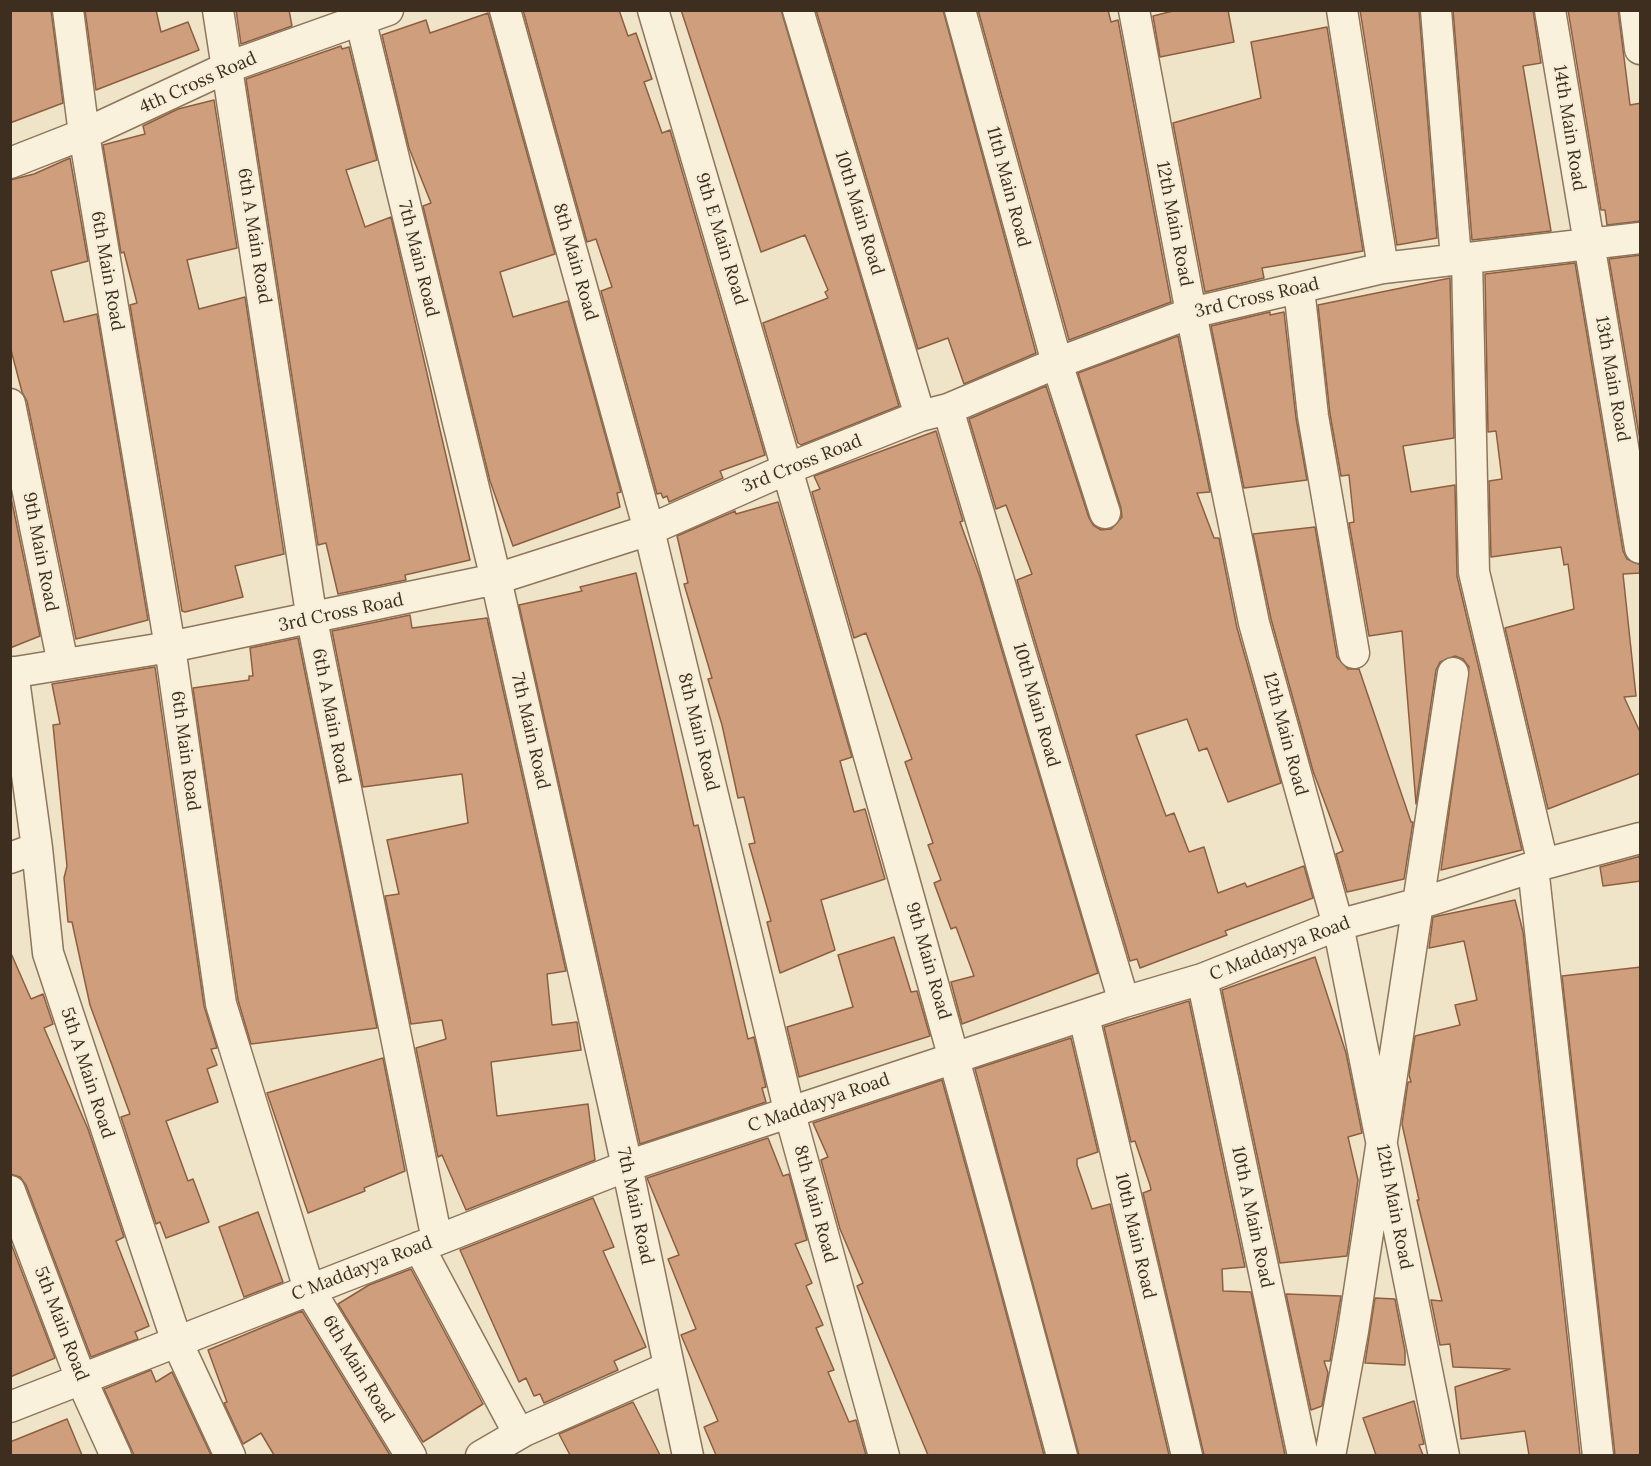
<!DOCTYPE html>
<html>
<head>
<meta charset="utf-8">
<style>
	body { margin:0 }
	#map { position:relative; width:1651px; height:1466px; overflow:hidden; background:#f0e4c8; font-family:Lora,serif }
	canvas { display:block }
	.frame { position:absolute; inset:0; border:12px solid #3d2e20; pointer-events:none }
</style>
</head>
<body>
<div id="map">
<canvas width="1651" height="1466"></canvas>
<div class="frame"></div>
</div>
<script>
const ctx = document.querySelector('canvas').getContext('2d');
ctx.lineJoin = 'round';
function fill(path, color) {
  ctx.fillStyle = color;
  ctx.fill(path, 'evenodd');
}
function stroke(path, color, width, dash) {
  ctx.strokeStyle = color;
  ctx.lineWidth = width;
  ctx.lineCap = dash ? 'butt' : 'round';
  ctx.setLineDash(dash || []);
  ctx.stroke(path);
}
function write(font, color, halo, rows, align = 'center') {
  ctx.font = font + ' Lora,serif';
  ctx.lineWidth = 4.5;
  ctx.setLineDash([]);
  ctx.textBaseline = 'middle';
  ctx.strokeStyle = halo;
  ctx.fillStyle = color;
  for (const [text, x, y, turn = 0] of rows) {
    ctx.save();
    ctx.translate(x, y);
    ctx.rotate((+turn || 0) * Math.PI / 180);
    ctx.textAlign = isNaN(turn) ? turn : align;
    if (halo) ctx.strokeText(text, 0, 0);
    ctx.fillText(text, 0, 0);
    ctx.restore();
  }
}
const building = new Path2D(`
	M10 10H51L63 103 10 123Z
	M85 10H156L161 32 188 22 199 50 96 90Z
	M236 10H289L292 26 241 44Z
	M523 10H619L628 36 636 33 652 79 644 82 662 133 670 130 765 455 720 471 723 478 669 502 667 496 663 498 661 493 657 494 601 291 612 287 596 239 587 242Z
	M681 10H781L899 406 801 445 798 443 763 323 828 298 825 292 828 290 805 235 761 252Z
	M816 10H943L1036 353 964 384 948 338 918 349Z
	M978 10H1108L1111 22 1118 20 1171 302 1069 340Z
	M1177 10H1228L1234 42 1160 57 1153 16Z
	M1360 10H1419L1437 238 1397 245Z
	M1453 10H1533L1541 63 1523 66 1551 231 1472 240Z
	M1568 10H1618L1630 105 1641 103V221L1607 225 1605 210H1601Z
	M488 13 555 254 500 272 513 317 568 301 621 492 617 493 620 507 513 546 490 481 423 206 431 203 409 148 382 35 426 20 430 33Z
	M1327 27 1363 251 1262 268 1264 278 1205 292 1173 123 1261 98 1251 42Z
	M341 46 342 49 349 47 377 160 346 170 365 227 391 217 470 560 405 575 406 580 338 594 326 543 318 545 246 79Z
	M214 100 237 248 187 260 199 309 245 297 284 554 235 566 243 597 185 612 182 611 130 305 137 303 124 252 121 253 103 145 145 134 143 126 178 109Z
	M70 158 88 261 51 271 64 322 97 314 148 620 76 639 27 401 22 392 10 346V180L34 174Z
	M1641 255V446L1609 259Z
	M1575 263 1623 551 1627 559 1641 565V573L1623 574 1636 696 1624 697 1641 734V773L1548 809 1505 628 1574 609 1568 564 1564 565 1561 547 1491 557 1489 481 1502 479 1496 431 1488 432 1485 274Z
	M1450 278 1454 438 1403 446 1411 492 1455 485 1457 576 1522 850 1441 870 1469 667 1463 659 1455 656 1440 662 1436 670 1416 804 1402 631 1369 636 1349 523 1354 522 1349 475 1341 476 1330 414 1318 305Z
	M1270 312V315L1284 312 1296 418 1307 480 1244 488 1211 326Z
	M1178 336 1210 492 1197 493 1214 538H1219L1237 628 1281 783 1228 802 1207 748 1199 751 1187 719 1136 735 1166 816 1174 813 1189 852 1204 847 1218 893 1245 883 1247 887 1304 866 1313 898 1225 931 1227 935 1140 968 1137 959 1130 961 1017 580 1032 574 1006 505 996 509 969 419 1046 386 1089 518 1093 525 1101 530 1111 529 1122 517 1121 508 1078 373Z
	M936 431 963 521 960 522 980 577 1098 973 962 1024 951 982 974 976 956 927 951 929 934 883 941 880 928 845 933 843 905 762 912 759 866 633 854 638 812 492 820 489 814 476Z
	M10 493 40 636 10 648Z
	M778 502 852 757 840 761 854 812 865 809 885 879 821 900 835 950 780 973 767 922 771 921 749 844 755 843 744 797 738 798 722 725 708 679 712 678 684 584 688 583 677 536 735 511 736 514Z
	M1315 527 1337 657 1348 669H1359L1411 822H1413L1404 879 1347 892 1336 854 1343 851 1313 771 1271 619 1253 534Z
	M636 573 694 826 698 825 748 1039 754 1037 766 1087 762 1088 766 1102 640 1144 519 605 582 591 580 587Z
	M410 615 412 628 487 618 566 971 547 974 552 1025 577 1022 581 1050 491 1062 497 1116 588 1104 595 1160 466 1210 442 1155 438 1157 416 1048 446 1039 442 1020 411 1024 385 896 399 894 387 840 468 823 462 774 363 787 332 631Z
	M298 638 377 1028 251 1044 238 1000 193 688 249 680V676H253L250 648Z
	M155 667 204 1006 217 1048 211 1049 217 1065 207 1069 218 1102 166 1121 188 1181 193 1179 209 1222 166 1238 160 1222 156 1224 121 1117 130 1114 90 1005 72 922H68L64 878 67 866 53 725 60 724 52 684Z
	M1641 856V881L1603 886 1600 867Z
	M1515 900 1523 932 1580 1455H1529L1525 1431 1461 1439 1455 1387 1510 1369 1453 1367 1450 1344 1440 1345 1431 1300 1442 1301 1417 1200H1419L1402 1124 1408 1082H1411L1409 1075 1415 1036 1460 1025 1455 1005 1477 1000 1464 941 1429 948 1433 917Z
	M894 937 911 992 917 991 930 1036 799 1077 787 1027 853 1007 838 955Z
	M10 951 31 999 43 994 53 1024 44 1028 88 1129 124 1237 116 1241 149 1326 135 1332 138 1339 91 1357 26 1185 20 1177 10 1174Z
	M1315 957 1346 1053 1362 1133 1348 1137 1358 1180 1347 1256 1280 1263 1222 990Z
	M1641 967V1455H1615L1562 976Z
	M1189 1001 1245 1267 1222 1269 1223 1291 1251 1292 1285 1455H1204L1143 1193 1151 1190 1150 1185 1135 1141 1131 1142 1104 1027Z
	M1071 1038 1098 1152 1077 1159V1165L1092 1209 1110 1204 1169 1455H1079L975 1069Z
	M383 1058 405 1171 364 1188 365 1191 308 1213 267 1093Z
	M942 1080 997 1279 1044 1455H928L857 1286 863 1283 840 1229 821 1160 828 1157 813 1123Z
	M768 1138 783 1176 789 1174 807 1240 795 1244 812 1283 806 1286 823 1325 816 1328 834 1370 828 1372 849 1422 856 1420 866 1455H716L704 1427 718 1421 681 1335 696 1329 668 1259 679 1255 647 1178Z
	M593 1198 614 1247 603 1251 646 1347 614 1361 618 1370 544 1403 540 1394 534 1396 526 1378 519 1382 460 1250Z
	M258 1212 283 1282 244 1297 219 1227Z
	M10 1241 55 1358 10 1377Z
	M411 1269 483 1404 423 1442 338 1304 369 1285Z
	M1286 1294 1341 1296 1330 1361H1324L1328 1373 1322 1406 1311 1410Z
	M1375 1298 1395 1299 1405 1351V1365L1365 1363Z
	M302 1311 390 1455H274L261 1433 243 1444 224 1403 227 1402 208 1350Z
	M151 1370 156 1382 172 1372 211 1455H134L104 1389Z
	M1414 1401 1424 1444 1419 1445 1423 1455H1376L1363 1418Z
	M633 1402 660 1455H570L559 1434Z
	M67 1419 82 1455H10V1442Z`);
const minor = new Path2D(`
	M68 10 84 134 170 647 221 1004 309 1289 411 1456
	M218 10 312 620 437 1240
	M358 10 496 579 627 1166 688 1456
	M505 10 649 530 790 1114 884 1456
	M653 10C795 491 933 972 1062 1456
	M798 10 920 416
	M960 10 1057 363 1105 513
	M1134 10 1191 313 1254 623 1338 925 1444 1456
	M1342 10 1383 268
	M1436 10 1456 259
	M1550 10 1640 548
	M1635 10 1640 49
	M10 163 84 134 228 67 388 10
	M1467 259 1474 572 1543 864
	M1299 288 1313 416 1354 653
	M10 404 63 664
	M948 409 1124 1002
	M13 672 37 848 48 953 177 1342 230 1456
	M10 673 170 647 496 579 649 530 789 468 920 416 948 409 1057 363 1191 313 1383 268 1640 238
	M10 858 37 848
	M1533 867 1598 1456
	M1202 979 1303 1456
	M1084 1017 1187 1456
	M10 1191 81 1379 116 1456
	M419 1247 519 1434
	M10 1407 627 1166 1124 1002 1202 979 1338 925 1431 900 1533 867 1640 838
	M481 1456 524 1431 669 1367
	M1330 1456 1353 1331 1453 673`);
const streetNames = [
	["4th Cross Road",198,83,-24],
	["14th Main Road",1569,128,81],
	["11th Main Road",1008,187,75],
	["10th Main Road",859,213,73],
	["12th Main Road",1174,224,79],
	["6th A Main Road",254,236,81],
	["9th E Main Road",721,239,73],
	["7th Main Road",418,259,76],
	["8th Main Road",575,262,74],
	["6th Main Road",107,271,80],
	["3rd Cross Road",1257,298,-13],
	["13th Main Road",1612,379,80],
	["3rd Cross Road",802,464,-22],
	["9th Main Road",40,552,79],
	["3rd Cross Road",341,613,-12],
	["10th Main Road",1036,705,74],
	["6th A Main Road",331,716,79],
	["7th Main Road",530,731,77],
	["8th Main Road",698,732,76],
	["12th Main Road",1285,734,75],
	["6th Main Road",185,751,82],
	["C Maddayya Road",1280,949,-21],
	["9th Main Road",928,961,74],
	["5th A Main Road",87,1073,72],
	["C Maddayya Road",819,1103,-19],
	["8th Main Road",815,1204,75],
	["7th Main Road",635,1206,78],
	["12th Main Road",1394,1207,79],
	["10th A Main Road",1252,1217,78],
	["10th Main Road",1135,1236,77],
	["C Maddayya Road",362,1269,-21],
	["5th Main Road",61,1324,69],
	["6th Main Road",358,1369,59]
];
fill(building, '#cf9f7d');
stroke(building, '#8d5f41', 1.5);
stroke(minor, '#8d765c', 33);
stroke(minor, '#faf1dc', 30);
write('18px', '#3d2e20', '#f7eed8', streetNames);
</script>
</body>
</html>
